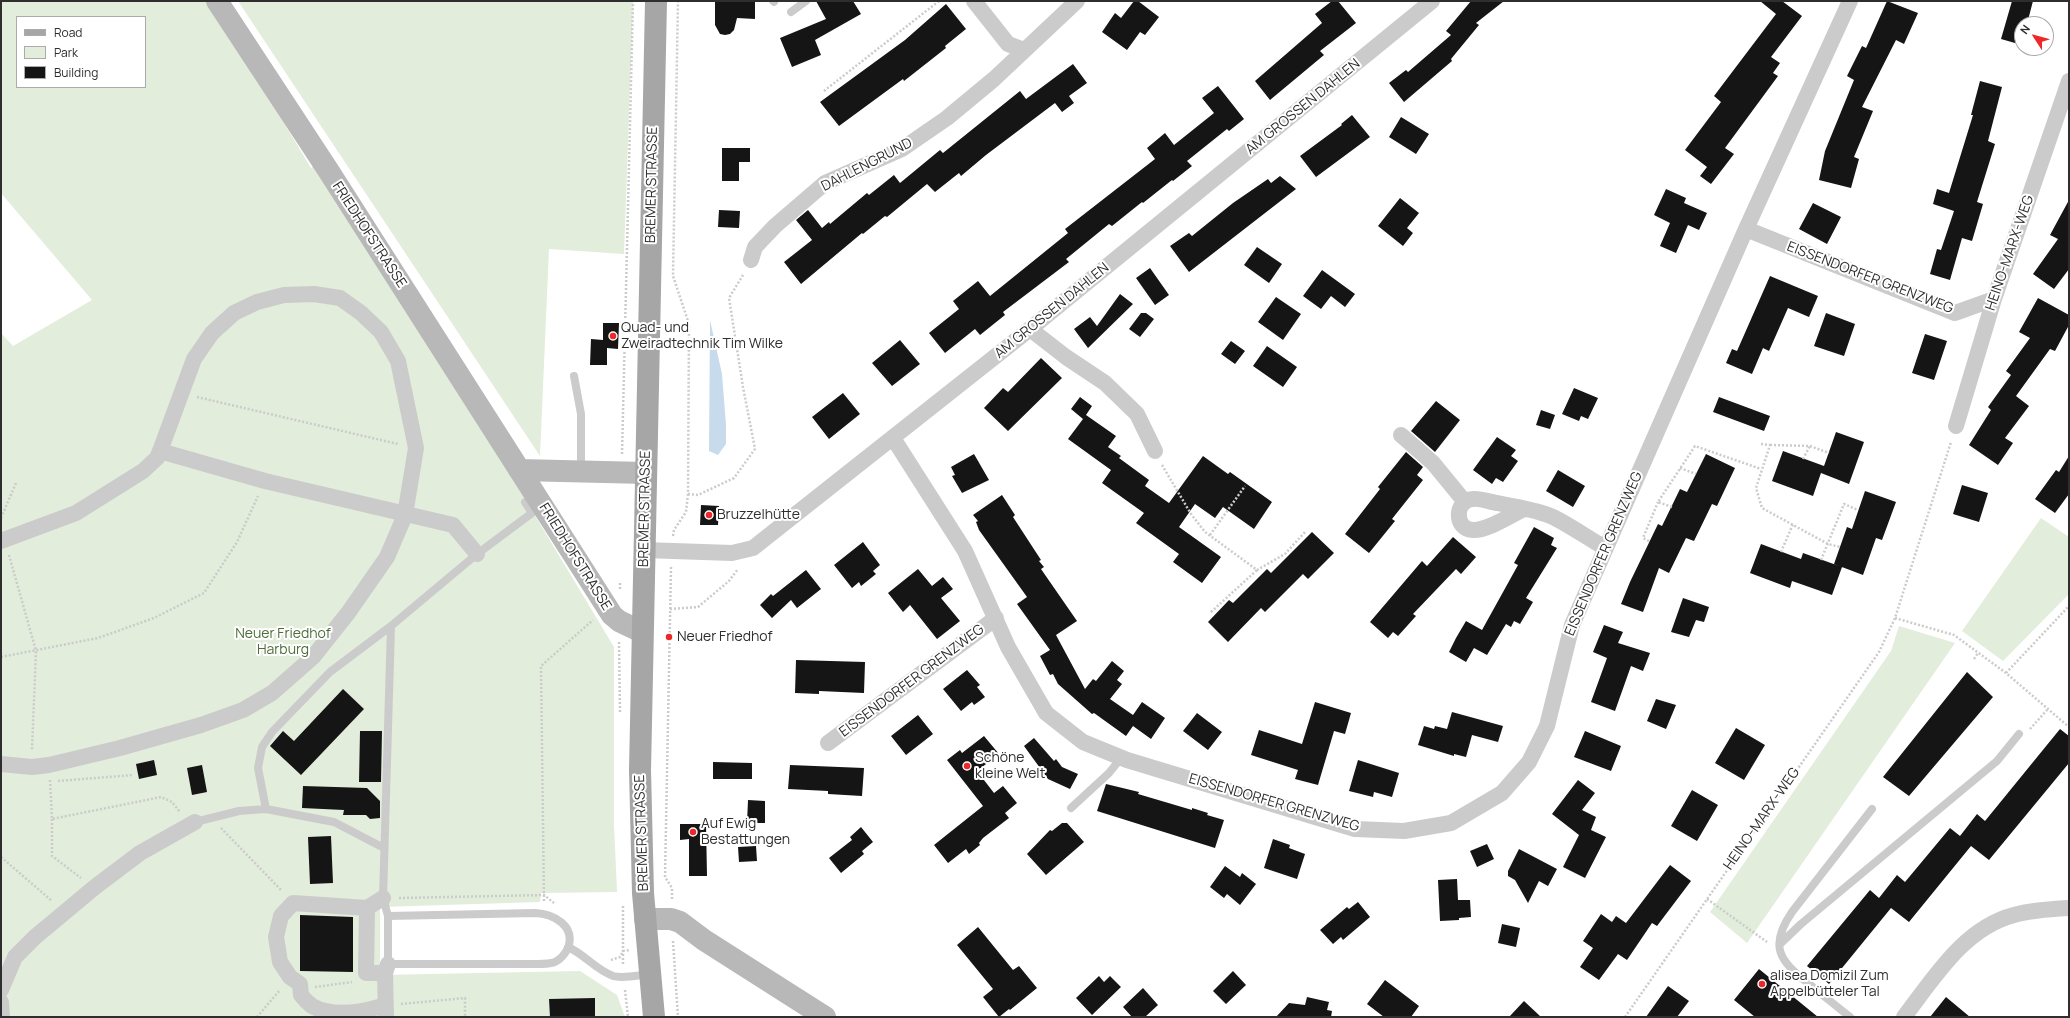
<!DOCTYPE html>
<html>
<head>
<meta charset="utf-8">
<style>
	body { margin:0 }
	#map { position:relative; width:2070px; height:1018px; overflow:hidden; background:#fff; font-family:Manrope,sans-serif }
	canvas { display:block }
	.frame { position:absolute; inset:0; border:2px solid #2e2e2e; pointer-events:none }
	.legend { position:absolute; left:16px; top:16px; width:130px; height:72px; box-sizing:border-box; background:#fff; border:1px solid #ababab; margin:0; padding:5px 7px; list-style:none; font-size:12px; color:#2e2e2e }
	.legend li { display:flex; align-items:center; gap:8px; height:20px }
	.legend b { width:20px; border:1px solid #ababab }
	.north { position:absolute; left:2014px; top:16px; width:40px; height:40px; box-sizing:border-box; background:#fff; border:1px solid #ababab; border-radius:50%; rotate:306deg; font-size:11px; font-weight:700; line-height:16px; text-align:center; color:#2e2e2e }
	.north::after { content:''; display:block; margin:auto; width:14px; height:18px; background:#ee2828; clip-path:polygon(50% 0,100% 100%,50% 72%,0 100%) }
</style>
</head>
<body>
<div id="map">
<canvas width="2070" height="1018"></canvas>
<div class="frame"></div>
<ul class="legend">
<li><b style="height:5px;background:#a6a6a6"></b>Road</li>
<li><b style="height:11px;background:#e3eddb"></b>Park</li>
<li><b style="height:11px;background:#151515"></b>Building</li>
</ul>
<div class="north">N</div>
</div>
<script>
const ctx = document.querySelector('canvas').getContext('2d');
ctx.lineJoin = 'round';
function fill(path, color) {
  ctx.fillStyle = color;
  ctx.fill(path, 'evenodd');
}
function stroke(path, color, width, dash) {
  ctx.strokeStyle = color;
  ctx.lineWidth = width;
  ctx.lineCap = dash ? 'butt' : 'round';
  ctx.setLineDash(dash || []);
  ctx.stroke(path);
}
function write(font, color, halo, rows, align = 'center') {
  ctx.font = font + ' Manrope,sans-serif';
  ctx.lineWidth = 4;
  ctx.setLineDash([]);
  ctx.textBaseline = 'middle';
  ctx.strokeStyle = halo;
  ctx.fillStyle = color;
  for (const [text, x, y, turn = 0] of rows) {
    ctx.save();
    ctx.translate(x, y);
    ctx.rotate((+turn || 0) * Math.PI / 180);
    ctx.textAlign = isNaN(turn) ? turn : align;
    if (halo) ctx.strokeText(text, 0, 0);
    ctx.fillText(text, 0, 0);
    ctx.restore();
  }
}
const green = new Path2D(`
	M1 1H207L257 78 311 168 322 161 614 647V825L617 892 541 893 540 902 380 907V975L580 971 617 995 625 1017H1V333L13 346 92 300 1 193ZM17 17H145V87H17Z
	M238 1H633L624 254 549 249 540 456Z
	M2041 518 2069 537V594L2003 661 1962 631Z
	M1899 626 1955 643 1747 943 1710 912 1891 651Z`);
const water = new Path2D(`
	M710 320 722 374 726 425V444L718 455 709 451Z`);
const building = new Path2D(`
	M715 1H755V19L737 18 734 30 730 34 725 35 720 34 715 25Z
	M816 1H853L861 14 815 40 821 55 792 67 780 38 826 19Z
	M1134 1H1138L1159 17 1145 35 1140 32 1127 50 1102 32 1115 13 1121 18Z
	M1332 1H1338L1356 23 1320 51 1324 55 1270 100 1255 81 1322 23 1315 14Z
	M1471 1H1504L1476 23 1479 25 1451 59 1452 61 1404 102 1389 83 1406 70 1408 72 1451 35 1446 31Z
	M1760 1H1782L1802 16 1771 57 1780 63 1773 73 1778 76 1725 148 1734 154 1711 184 1700 176 1707 167 1685 150 1721 102 1714 96 1776 14Z
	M1887 1 1918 13 1904 44 1896 40 1862 107 1873 111 1854 157 1859 159 1851 188 1819 180 1825 151 1854 80 1847 76 1862 46 1866 48Z
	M2012 1H2033L2027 24H2022V45L2001 39Z
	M946 4 966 29 945 46 946 48 904 81 903 79 839 126 820 102 905 40Z
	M1073 64 1087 83 1069 96 1074 103 1062 112 1055 103 986 155 961 176 959 173 935 192 927 184 887 217 885 216 863 234 862 233 801 284 784 262 812 240 796 220 808 210 822 228 829 222 830 224 867 193 869 195 894 175 900 183 940 150 943 153 1020 91 1026 99Z
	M1980 81 2002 87 1988 141 1995 144 1977 202 1983 204 1972 241 1962 238 1950 280 1930 274 1937 249 1941 250 1954 211 1933 204 1937 189 1949 193 1973 115H1971Z
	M1218 86 1244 119 1229 131 1227 129 1187 161 1192 166 1173 181 1172 180 1143 203 1142 202 1112 226 1109 224 1066 259 1069 262 1003 312 1005 315 980 335 975 329 945 353 929 333 959 309 953 301 978 281 990 296 1068 233 1065 229 1155 159 1147 148 1165 133 1174 145 1214 113 1202 98Z
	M1352 115 1370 137 1316 177 1300 156 1342 125 1341 124Z
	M1401 117 1429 134 1416 154 1389 137Z
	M722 148H750V162H739V181H722Z
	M1280 176 1296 189 1189 272 1170 246 1189 233 1192 236 1233 203 1268 179 1271 183Z
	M1666 189 1686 198 1684 203 1707 213 1699 230 1688 225 1676 253 1660 246 1670 223 1654 215Z
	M1400 198 1419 213 1407 228 1413 233 1403 246 1378 226Z
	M2069 200V269L2054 289 2033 274 2058 239 2050 235Z
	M1813 203 1841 217 1827 244 1799 229Z
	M719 210 740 211 739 228 718 227Z
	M1257 247 1282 264 1269 283 1244 265Z
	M1150 268 1169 295 1155 305 1136 278Z
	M1322 270 1355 294 1345 307 1331 296 1321 309 1303 296Z
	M1770 276 1818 296 1809 317 1788 308 1769 351 1763 348 1752 374 1726 363 1732 349 1737 351Z
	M1120 294 1133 304 1088 348 1074 329 1090 317 1097 326Z
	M1276 297 1301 314 1283 340 1258 322Z
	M2038 298 2069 315V325L2055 351 2050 349 2016 396 2029 406 2005 438 2013 443 1998 465 1969 445 1991 410 1988 407 2011 375 2006 371 2030 338 2019 332Z
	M1141 313H1146L1154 319 1140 337 1129 329Z
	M1826 313 1855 324 1844 356 1814 346Z
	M603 323H619L618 349 607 348V365H590L591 339 603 340Z
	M1925 334 1947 341 1934 380 1912 373Z
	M900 340 920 364 892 386 872 363Z
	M1231 341 1245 351 1235 364 1221 354Z
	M1267 346 1297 367 1283 387 1253 366Z
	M1041 358 1062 378 1008 431 984 408 1003 388 1008 392Z
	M1574 388 1598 398 1588 419 1581 416 1579 421 1562 414Z
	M843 393 860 414 829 439 812 417Z
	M1080 397 1092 406 1086 415 1116 436 1108 447 1121 456 1119 458 1149 480 1145 486 1169 503 1203 456 1228 474 1230 472 1272 502 1254 529 1223 507 1215 518 1195 504 1179 527 1221 557 1202 583 1173 562 1179 554 1136 523 1144 513 1102 483 1111 470 1068 439 1083 419 1071 409Z
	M1719 397 1770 416 1764 431 1713 412Z
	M1436 401 1460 420 1435 452 1411 431Z
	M1541 410 1555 415 1550 429 1536 425Z
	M1836 432 1864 442 1849 484 1821 473 1822 470 1813 496 1772 481 1783 451 1824 466Z
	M1497 437 1516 450 1511 456 1518 461 1503 482 1496 478 1492 484 1473 470Z
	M1406 452 1423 467 1417 475 1423 480 1392 519 1395 521 1369 553 1345 534 1380 489 1378 487Z
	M974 454 989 480 962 493 952 476 955 475 951 467Z
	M1706 454 1735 468 1717 506 1712 504 1694 541 1686 538 1669 573 1659 568 1643 612 1621 604 1630 582 1658 524 1662 526 1680 489 1687 492Z
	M2069 456V494L2055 513 2035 499 2056 470 2059 472Z
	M1558 470 1585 486 1573 507 1546 491Z
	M1962 485 1988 493 1979 522 1953 514Z
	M1865 491 1896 502 1882 540 1876 538 1863 575 1834 564 1847 527 1852 529Z
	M1002 495 1015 515 1013 517 1041 560 1039 561 1044 567 1041 569 1077 621 1056 635 1085 689 1093 679 1096 681 1112 661 1124 671 1117 680 1122 684 1110 699 1133 715 1142 702 1165 718 1151 739 1133 726 1126 736 1094 713 1092 714 1058 684 1053 674 1050 675 1040 656 1050 650 1017 604 1027 597 979 530 976 522 978 521 973 515Z
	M701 505 719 506 718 525H700Z
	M1534 527 1554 538 1551 545 1557 548 1526 598 1533 602 1520 624 1514 621 1511 627 1506 624 1487 655 1474 648 1466 662 1449 652 1456 638 1466 621 1482 630 1518 565 1514 563Z
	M1312 532 1334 553 1308 579 1303 574 1265 612 1261 608 1228 642 1208 622 1229 600 1233 603 1267 569 1271 573Z
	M1453 537 1476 557 1461 574 1456 569 1413 614 1416 616 1398 636 1393 632 1388 638 1370 622 1422 561 1427 566Z
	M863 542 880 565 873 571 876 574 861 586 859 582 852 588 834 565Z
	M1761 544 1801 559 1803 553 1842 567 1832 595 1792 581 1790 588 1750 573Z
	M918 569 932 586 943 577 953 589 941 598 960 621 937 639 910 605 903 612 888 593Z
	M806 570 821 589 797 608 791 600 772 618 760 605 771 594 773 596Z
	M1683 598 1709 607 1704 622 1696 620 1689 637 1671 632Z
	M1604 625 1623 632 1618 643 1650 653 1643 671 1631 666 1615 711 1591 702 1607 658 1593 652Z
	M796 660 865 662 864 693 819 691V694L795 693Z
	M967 670 980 685 977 687 985 697 974 705 972 702 961 711 943 689Z
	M1967 672 1993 697 1909 796 1883 777Z
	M343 689 364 709 301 775 270 746 283 731 294 741Z
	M1656 699 1676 705 1666 729 1647 721Z
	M1315 702 1351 713 1345 734 1334 731 1318 785 1295 779 1298 770 1251 755 1259 730 1302 744Z
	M1452 712 1503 726 1498 742 1472 735 1466 757 1454 754V756L1418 745 1424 726 1434 729 1435 726 1447 729Z
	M1197 713 1222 732 1208 750 1183 731Z
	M918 715 933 734 906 755 891 736Z
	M1736 728 1765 745 1744 780 1715 763Z
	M2060 729 2069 736V763L1989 860 1971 846 1909 922 1891 908 1829 984 1807 966 1870 890 1879 898 1897 875 1905 882 1950 828 1960 836 1977 814 1985 821Z
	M360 731H382L381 782H359Z
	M1585 731 1621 746 1611 771 1574 757Z
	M984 736 999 754 977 771 994 793 1003 786 1017 803 1005 813 1009 818 983 838 979 843 980 845 969 854 966 849 948 863 934 845 983 806 947 760 960 750 962 753Z
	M1034 738 1054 761 1056 759 1062 767 1078 774 1070 789 1048 779 1024 746Z
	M154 760 157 775 139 779 136 764Z
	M1358 760 1399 773 1392 797 1374 792 1373 797 1349 791Z
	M713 762 752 763V779H713Z
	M202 765 207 792 192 795 187 768Z
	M790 765 864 768 862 796 828 794V791L788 789Z
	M1578 780 1595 793 1582 810 1596 817 1591 830 1606 837 1585 878 1563 867 1579 835 1552 814Z
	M1106 784 1139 792 1138 794 1192 810V808L1208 813 1207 815 1224 820 1215 848 1097 811Z
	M303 786 367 788 380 801V818L370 819 366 815H343L344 810 302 808Z
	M1692 790 1718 805 1697 841 1671 826Z
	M748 800 765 801V823H747Z
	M1062 823H1067L1084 842 1046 875 1027 854 1050 830 1052 831Z
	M680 824H706L707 876H689V839L680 840Z
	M861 827 873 842 862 851 864 854 841 873 829 858 852 840 850 837Z
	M331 836 333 883 310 884 308 837Z
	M1273 839 1290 845 1289 848 1305 854 1297 879 1264 868Z
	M1487 844 1494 859 1477 867 1470 851Z
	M756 846 757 861 739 862 738 847Z
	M1519 849 1557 869 1548 886 1539 881 1528 903 1515 880 1508 876V871Z
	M1670 865 1691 881 1657 926 1652 923 1627 960 1618 954 1599 980 1580 967 1593 948 1583 941 1601 914 1612 922 1616 916 1626 923Z
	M1225 866 1240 877 1242 873 1256 884 1240 905 1227 894 1224 898 1210 887Z
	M1457 879 1458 900H1470L1471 917 1459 918V920L1440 921 1438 880Z
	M1358 902 1370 917 1343 940 1341 937 1333 944 1320 930 1347 907 1349 909Z
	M300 915 353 917V972L300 971Z
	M1502 924 1520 928 1516 947 1498 943Z
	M978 927 1013 970 1019 966 1037 988 1010 1010 1009 1009 999 1017 983 997 993 989 957 945Z
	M1759 969 1818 1017H1755L1734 1000Z
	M1233 971 1246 985 1226 1004 1213 991Z
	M1099 976 1104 982 1110 976 1121 987 1092 1015 1076 998Z
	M1385 980 1419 1006 1411 1017H1384L1367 1004Z
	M1668 986 1689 1001 1677 1017H1646Z
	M1143 988 1158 1005 1145 1017H1132L1123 1007Z
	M1307 997 1329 1002 1327 1010 1332 1011 1331 1017H1276L1289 1003 1305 1005Z
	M1946 997 1970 1017H1930Z
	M595 998V1017H550L549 999Z
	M1524 1001 1541 1017H1509Z`);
const path = new Path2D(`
	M824 91 939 1
	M197 397 398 444
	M1761 444 1770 445 1756 488 1762 508 1828 544 1840 547
	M1770 445 1810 446 1829 453
	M622 454 633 1
	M1803 459 1810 446
	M1162 465 1191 514 1205 532 1257 570 1285 554 1305 532
	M1680 468 1696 474
	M688 494 698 495 734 478 755 449 743 387 729 298 743 275
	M1672 507 1658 502 1695 446 1761 469
	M1 518 16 483
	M1210 535 1245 486
	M673 536 674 530 686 512 688 494 689 324 673 276 678 1
	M1649 541 1643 538 1658 502
	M1781 552 1793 524
	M9 555 36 651 32 750
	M1821 560 1844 504 1858 510
	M671 567 665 877 672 888V900
	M620 589V581
	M670 609 698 607 729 581 738 569
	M1211 612 1257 570
	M1895 618 1954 635 2006 673 2069 727
	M619 642 620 713
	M1 657 98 638 154 618 204 593 237 542 258 496
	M1974 659 1978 653
	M2006 673 2069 606
	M2030 729 2047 710
	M50 780 52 819 161 797 172 802 180 812
	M58 781 133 775
	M52 819V856L81 878
	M221 828 282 891
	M1 857 52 901
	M399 898 544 895 554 903
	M1707 899 1767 942
	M544 901 541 666 593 620
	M623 906V965
	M673 941 678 1017
	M611 960 620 957 623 951 630 950
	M315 987 352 982
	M625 990 628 1017
	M401 1004 465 998V1017
	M257 1017 280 990
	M1625 1017 1879 652 1895 618 1951 442`);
const lane = new Path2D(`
	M773 1 774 2
	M791 12 806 1
	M574 376 581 414V471
	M1071 808 1109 773 1121 758
	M266 809 258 768 262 747 272 732 330 672 391 626 477 554 532 513 525 502
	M195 822 239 811 266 809 334 822 384 848
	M535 913C554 914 576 926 568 948 565 954 561 959 555 962 550 964 543 964 537 964H388V916Z
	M388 916 383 898 391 626
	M1780 944 1801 924 1997 761 2019 734
	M568 947C584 954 596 970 613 976 623 979 639 975 650 974
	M1850 1017C1836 1006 1823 995 1809 984 1780 961 1768 947 1792 912L1872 809`);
const street = new Path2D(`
	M974 1 1008 44 1024 50
	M1746 229 1955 313 1994 299
	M751 260 755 247 775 226 825 183 902 149 947 118 994 79 1077 1
	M1030 329 1066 357 1105 383 1137 414 1155 451
	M1956 426 1994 299 2069 81
	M1401 435 1433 463 1465 502
	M893 438 965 551 1008 647 1046 713 1083 742 1127 760 1355 829 1404 831 1451 823 1502 793 1529 762 1547 726 1572 625 1746 229 1850 1
	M160 451 265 481 453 525 477 554
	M1524 509C1511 515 1489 530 1474 530 1454 531 1454 500 1473 499 1480 498 1490 502 1497 503 1515 507 1536 509 1553 517 1571 526 1588 538 1605 548
	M1 541 76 513 143 471 157 458 160 451 194 359 212 333 234 313 257 302 284 295 314 294 340 298 361 313 381 332 398 361 416 448 405 515 387 557 348 613 313 657 272 693 243 710 201 725 120 748 49 765 32 767 1 764
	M644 550 732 553 753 548 1030 329 1432 1
	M828 743 996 618
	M383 898 367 908 366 973H385
	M367 908 293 903 281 916 276 937 280 962 290 977 300 984 301 995C304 999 308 1003 312 1006 334 1018 363 1012 385 1005
	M1 990 15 957 35 937 95 887 140 853 195 822
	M1 1002 2 1017
	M386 1017 385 973 388 964
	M1904 1017C1934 978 1964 928 2014 915 2032 910 2051 909 2069 908`);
const secondary = new Path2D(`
	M217 1 328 170 612 615 619 621 642 632
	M519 470 646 473
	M645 919H671L680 922 704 940 825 1017`);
const primary = new Path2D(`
	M654 1017 643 893 640 770 656 1`);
const markers = [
	[613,336,4,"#ee2828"],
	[709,515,4,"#ee2828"],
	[669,637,4,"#ee2828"],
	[967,766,4,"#ee2828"],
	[693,832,4,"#ee2828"],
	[1762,984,4,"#ee2828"]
];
const streetNames = [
	["AM GROSSEN DAHLEN",1303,107,-39],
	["DAHLENGRUND",867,165,-27],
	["BREMER STRASSE",652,185,-89],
	["FRIEDHOFSTRASSE",369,235,57],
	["HEINO-MARX-WEG",2010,253,-71],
	["EISSENDORFER GRENZWEG",1870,278,21],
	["AM GROSSEN DAHLEN",1052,311,-39],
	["BREMER STRASSE",645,509,-89],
	["EISSENDORFER GRENZWEG",1604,554,-67],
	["FRIEDHOFSTRASSE",575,557,58],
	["EISSENDORFER GRENZWEG",912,681,-37],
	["EISSENDORFER GRENZWEG",1274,803,16],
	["HEINO-MARX-WEG",1762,819,-55],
	["BREMER STRASSE",642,833,-92]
];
const poiNames = [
	["Quad- und",621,328],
	["Zweiradtechnik Tim Wilke",621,344],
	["Bruzzelhütte",717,515],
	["Neuer Friedhof",677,637],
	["Schöne",975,758],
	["kleine Welt",975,774],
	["Auf Ewig",701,824],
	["Bestattungen",701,840],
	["alisea Domizil Zum",1770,976],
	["Appelbütteler Tal",1770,992]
];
const parkNames = [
	["Neuer Friedhof",283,634],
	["Harburg",283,650]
];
fill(green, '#e3eddb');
fill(water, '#c7dbed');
fill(building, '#151515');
stroke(path, '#cbcbcb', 2.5, [2, 2]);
stroke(lane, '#cbcbcb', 8);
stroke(street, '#cbcbcb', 16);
stroke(secondary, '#b8b8b8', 22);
stroke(primary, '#a6a6a6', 22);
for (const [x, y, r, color] of markers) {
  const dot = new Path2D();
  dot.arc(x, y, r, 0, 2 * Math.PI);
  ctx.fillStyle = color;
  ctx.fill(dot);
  stroke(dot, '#fff', 1.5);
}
write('14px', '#2e2e2e', '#fff', streetNames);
write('14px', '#2e2e2e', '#fff', poiNames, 'left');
write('14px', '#4e6d39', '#fff', parkNames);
</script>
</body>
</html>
